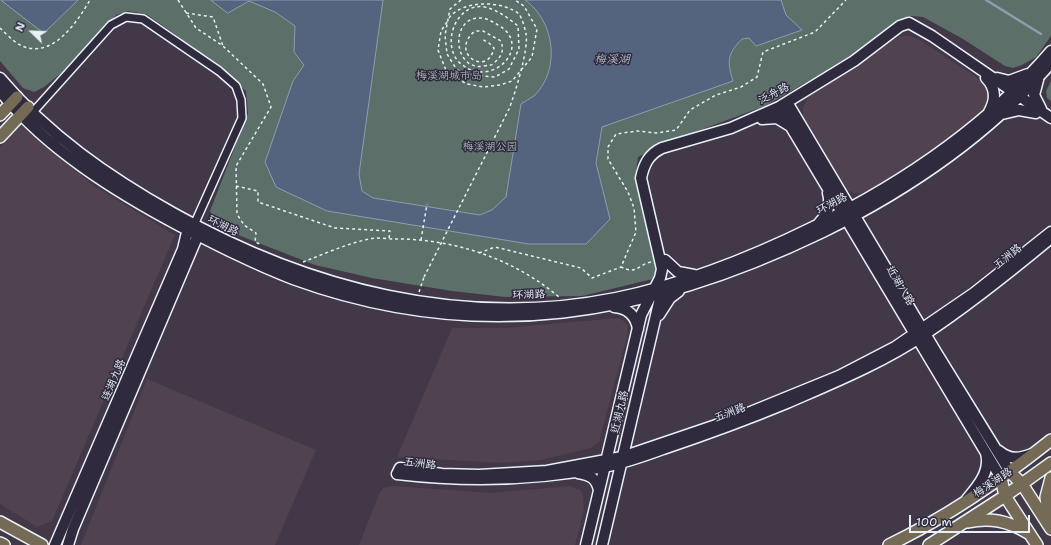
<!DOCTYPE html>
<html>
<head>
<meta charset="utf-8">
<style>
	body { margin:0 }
	#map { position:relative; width:1051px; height:545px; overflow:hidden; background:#423847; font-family:"Shantell Sans",sans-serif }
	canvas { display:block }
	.north { position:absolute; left:12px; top:12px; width:40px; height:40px; -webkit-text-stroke:3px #2f2a3d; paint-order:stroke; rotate:293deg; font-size:11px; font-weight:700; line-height:16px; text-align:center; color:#e8f1f8 }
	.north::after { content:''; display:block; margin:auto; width:14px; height:18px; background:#e8f1f8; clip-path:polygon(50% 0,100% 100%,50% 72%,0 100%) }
	.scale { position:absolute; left:909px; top:515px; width:121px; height:18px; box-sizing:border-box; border:2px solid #e8f1f8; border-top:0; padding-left:5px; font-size:12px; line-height:14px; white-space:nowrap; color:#e8f1f8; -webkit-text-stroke:3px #2f2a3d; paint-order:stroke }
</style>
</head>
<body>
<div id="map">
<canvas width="1051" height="545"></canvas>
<div class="north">N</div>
<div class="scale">100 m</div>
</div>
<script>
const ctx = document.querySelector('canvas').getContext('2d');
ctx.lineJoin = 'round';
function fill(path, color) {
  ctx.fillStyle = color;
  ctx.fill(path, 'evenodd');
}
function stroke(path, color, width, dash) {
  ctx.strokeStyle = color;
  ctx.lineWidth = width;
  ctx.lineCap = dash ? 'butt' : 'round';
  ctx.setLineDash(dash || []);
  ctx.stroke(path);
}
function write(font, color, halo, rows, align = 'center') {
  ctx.font = font + ' "Shantell Sans","LXGW WenKai TC",sans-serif';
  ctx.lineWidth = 3;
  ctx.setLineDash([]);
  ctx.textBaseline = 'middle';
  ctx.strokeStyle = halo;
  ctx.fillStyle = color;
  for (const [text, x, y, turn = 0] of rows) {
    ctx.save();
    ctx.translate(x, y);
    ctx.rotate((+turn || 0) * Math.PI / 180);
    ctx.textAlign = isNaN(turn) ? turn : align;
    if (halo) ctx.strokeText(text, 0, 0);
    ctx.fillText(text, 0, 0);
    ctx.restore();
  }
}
const built = new Path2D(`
	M902 36H910L920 40 981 80 986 87 989 95 987 104 982 111 938 147 869 190 861 193H854L846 190 840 183 803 124V108L808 97 868 58 893 39Z
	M20 124 93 185 175 235 52 521 37 527 0 504V147Z
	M618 318 624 321 628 326 627 337 599 442 591 448 541 460 501 463 397 457 452 328H504Z
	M147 379 316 450 275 545H81Z
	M393 486 491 493 570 486 580 490 583 495 584 510 575 545H359L379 494 383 488Z`);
const green = new Path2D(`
	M0 0H1051V36L1036 57 1022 65 1013 68 1005 66 963 39 923 17 912 16 891 27 844 61 765 106 676 139 638 157 635 180 659 265 653 279 582 296 505 297 452 291 372 278 315 265 238 235 217 224 210 211 248 113 246 91 172 32 146 14 128 11 116 15 64 71 44 87 34 92 23 88 0 61Z
	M1051 81V101L1047 98 1046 91Z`);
const water = new Path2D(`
	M1 0H78L44 33Z
	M211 0H383L359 174 362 191 373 198 480 215 492 210 506 197 521 104C525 101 530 99 534 96 561 70 555 21 525 0H781L786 15 802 30 756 46 749 38 742 39C727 54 727 61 733 81L602 127 596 163 610 219 586 244H529L327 211 276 187 265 162 293 81 304 65 294 52 295 26 275 12 249 1 228 13Z`);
const stream = new Path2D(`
	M986 0 1041 34`);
const path = new Path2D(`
	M178 0 196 28 223 46 263 84 271 107 236 166 237 214 244 225 256 233 255 242 260 244
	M186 13 213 17 223 46
	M0 28C6 34 14 42 22 46 53 59 77 22 90 0
	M236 186 258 191V202L335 228 390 231 389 239
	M421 240 427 204
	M479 253 495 247 581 268 592 278 621 267
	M303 262C324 254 346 244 369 239 377 237 388 239 396 239 455 239 514 259 559 297
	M651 262C637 265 638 275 621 267L636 232 634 208 628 192 608 159V147L616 134 637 131 657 133 676 130 690 110 716 95 741 87 757 77 763 52 815 32 846 0
	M419 292 424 277`);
const street = new Path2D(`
	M33 112 111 25 126 17 143 19 219 71 236 86 241 100 242 118 194 225`);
const secondary = new Path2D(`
	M0 78C48 135 109 177 173 213 308 289 462 329 616 298 684 284 750 258 813 227 903 183 985 128 1051 51
	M986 78C996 88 996 100 989 112
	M997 78 1009 81 1028 74
	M1038 80 1034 95 1041 109
	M0 91C45 148 116 192 180 226 217 245 254 264 293 279 480 347 649 316 823 232 908 190 989 135 1051 63
	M787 102 936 352 1010 472
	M779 107 1001 478
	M1002 114 1019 110 1036 113
	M762 119 777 118 790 126
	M819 223C827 215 831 204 828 193
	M1051 232 974 293 895 347 839 376 731 420 622 457 547 471 479 475 442 474 400 468 397 474C467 482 535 481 604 467 624 463 644 456 663 449 705 435 746 420 787 403 835 382 882 363 925 334 969 305 1010 272 1051 238
	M665 260 678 272 694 275
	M614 307C628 308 636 316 638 329
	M659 315 670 298 679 291
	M999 451C1010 460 1019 459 1032 454
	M578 473C590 475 597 478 599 491
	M967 499C978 486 991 471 986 453
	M55 545 183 249 189 224
	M68 545 73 529 198 235 196 229
	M586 545 641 315 660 278 662 269 641 178C644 164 649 154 662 148L731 128 779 107 854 61 900 26 909 23 932 36 1051 118
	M602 545 662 290`);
const primary = new Path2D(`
	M0 115 17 97
	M0 137 28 107
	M1010 472 1022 484 1051 529
	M1001 478 1005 496 1037 545
	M1049 521 1046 497 1051 478
	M0 522 42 545
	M968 522C990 517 1008 521 1028 533
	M0 543 4 545
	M889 545C947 517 1001 480 1051 440
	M929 545 1005 496 1051 463`);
const pathBridge = new Path2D(`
	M461 0 450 9 445 35 447 54 457 70 473 75 495 77 509 69 519 49 518 26C507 17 490 4 475 7 451 13 443 49 461 64 493 90 534 45 498 25 493 22 487 18 481 18 449 16 453 72 484 66 489 65 492 66 495 62 502 56 504 50 501 41L483 31H475C448 53 488 78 494 48L489 43 482 39
	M447 22 441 31 438 50 447 73 467 84 484 87 500 85 512 81 532 57 537 29 524 6 515 0
	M424 277 509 109C515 94 529 48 526 34 525 28 522 18 519 14 502 0 462 0 449 18`);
const parkNames = [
	["梅溪湖城市岛",449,76],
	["梅溪湖公园",490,147]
];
const streetNames = [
	["泛舟路",774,94,-28],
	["环湖路",832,204,-28],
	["环湖路",223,226,26],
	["五洲路",1008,257,-39],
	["近湖八路",900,286,59],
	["环湖路",529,295,-2],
	["连湖九路",114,380,-67],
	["近湖九路",620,412,-77],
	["五洲路",730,413,-21],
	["五洲路",420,464,7],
	["梅溪湖路",993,483,-34]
];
const waterNames = [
	["梅溪湖",612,60]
];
fill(built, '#50424e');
fill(green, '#5c6f68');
fill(water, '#54647e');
stroke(water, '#8f9caf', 1);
stroke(stream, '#8f9caf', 2.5);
stroke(street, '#e8f1f8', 10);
stroke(secondary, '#e8f1f8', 13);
stroke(primary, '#e8f1f8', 14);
stroke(path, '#e8f1f8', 1.5, [3, 3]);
stroke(street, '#2f2a3d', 7);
stroke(secondary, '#2f2a3d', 10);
stroke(primary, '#756a55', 11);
stroke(pathBridge, '#e8f1f8', 1.5, [3, 3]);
write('11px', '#a9b6b7', '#2f2a3d', parkNames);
write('11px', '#e8f1f8', '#2f2a3d', streetNames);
write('italic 12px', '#adb9c7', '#2f2a3d', waterNames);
</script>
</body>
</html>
